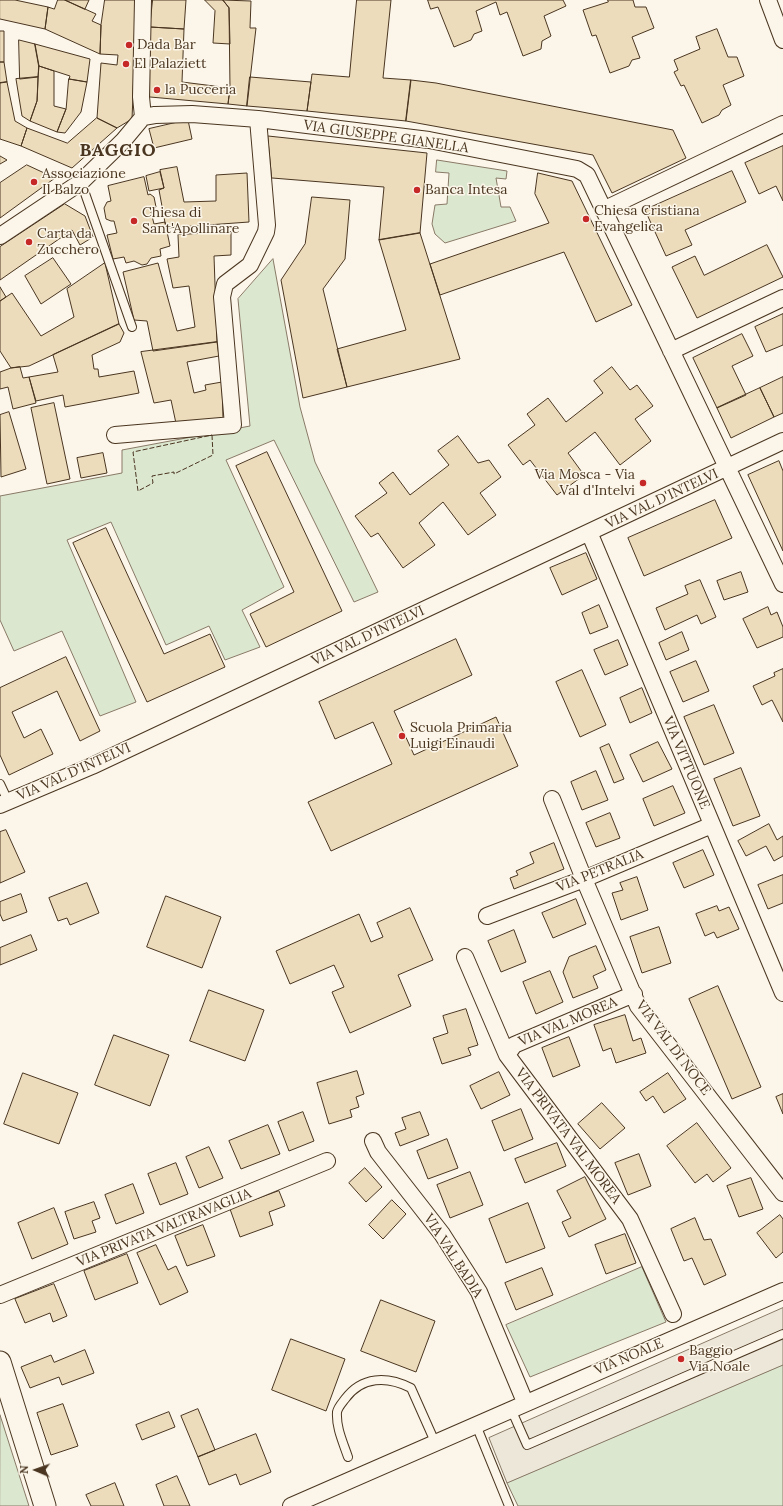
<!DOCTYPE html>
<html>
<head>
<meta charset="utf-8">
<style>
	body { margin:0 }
	#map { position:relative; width:783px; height:1506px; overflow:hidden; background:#fbf6e9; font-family:Lora,serif }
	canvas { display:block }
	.north { position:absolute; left:16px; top:1450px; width:40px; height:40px; -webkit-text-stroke:3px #fbf6e9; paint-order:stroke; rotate:272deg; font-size:11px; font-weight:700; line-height:16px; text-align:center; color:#4a3520 }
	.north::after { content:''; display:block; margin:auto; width:14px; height:18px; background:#4a3520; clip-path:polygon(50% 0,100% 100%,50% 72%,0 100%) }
</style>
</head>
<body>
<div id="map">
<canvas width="783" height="1506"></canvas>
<div class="north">N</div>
</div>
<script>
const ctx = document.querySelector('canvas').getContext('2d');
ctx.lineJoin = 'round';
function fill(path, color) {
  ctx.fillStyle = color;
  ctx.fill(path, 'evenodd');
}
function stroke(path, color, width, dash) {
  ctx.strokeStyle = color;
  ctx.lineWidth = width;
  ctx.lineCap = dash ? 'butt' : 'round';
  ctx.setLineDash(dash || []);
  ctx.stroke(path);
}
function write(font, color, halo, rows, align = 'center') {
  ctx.font = font + ' Lora,serif';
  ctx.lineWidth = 3;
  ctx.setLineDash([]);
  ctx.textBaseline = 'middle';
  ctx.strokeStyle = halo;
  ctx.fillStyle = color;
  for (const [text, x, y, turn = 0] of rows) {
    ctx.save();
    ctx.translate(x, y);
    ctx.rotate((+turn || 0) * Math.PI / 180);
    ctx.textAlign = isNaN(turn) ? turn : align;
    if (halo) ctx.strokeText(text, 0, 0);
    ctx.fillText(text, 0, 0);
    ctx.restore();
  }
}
const green = new Path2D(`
	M437 160 507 171 506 179 496 178 501 207H510L516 221 445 243 435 234 432 224 435 205 447 204 449 173 436 172Z
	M273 259 300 407 315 462 378 592 354 602 274 440 226 460 284 587 242 610 260 647 225 660 209 626 166 645 111 522 67 540 136 702 100 716 62 631 14 651 0 620V496L122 473V450L250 426 238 299Z
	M642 1267 666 1322 530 1377 506 1325Z
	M783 1365V1506H518L507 1483Z
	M0 1415 29 1506H0Z`);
const parking = new Path2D(`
	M783 1308V1365L507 1483 489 1438Z`);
const building = new Path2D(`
	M0 0H15L48 7 45 29 0 19Z
	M58 0H65L96 14 92 21 101 25 100 54 45 29 48 7 54 9Z
	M65 0H89L85 9Z
	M105 0H137L132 119 117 128 97 118 101 63 117 65 118 55 100 54 101 25Z
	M153 0H186L184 29 150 27Z
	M205 0H223L229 8 230 44 213 43 215 11Z
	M223 0 251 1 250 28H256L247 106 228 104 230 88 229 8Z
	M357 0H391L383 78 411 80 406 121 307 111 312 74 349 77Z
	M428 0H563L566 6 544 16 551 36 542 41 541 49 523 56 507 12 500 15 496 2 476 11 482 31 474 34 471 40 454 47 438 7 431 9Z
	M608 0H633L635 7H646L654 28 632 37 640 58 632 60 629 66 610 73 596 35 592 36 583 10 608 2Z
	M150 27 184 29 182 82 230 88 228 104 150 97Z
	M717 29 728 57H737L744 76 723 85 731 105 722 110 719 115 702 123 684 85 681 86 674 72 678 70 674 60 700 49 696 37Z
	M0 31H4V62H0Z
	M19 40 35 44 39 66 38 77 20 79Z
	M35 44 90 59 87 82 69 79 70 76 39 66Z
	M0 62H4L7 82 0 83Z
	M39 66 54 71V106L66 109 57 132 30 121 37 101Z
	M38 77 37 101 30 121 22 116 16 79Z
	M250 77 311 82 307 111 247 106Z
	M69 79 87 82 81 112 65 133 57 132 66 109Z
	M411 80 436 83 673 130 686 158 612 193 593 155 406 121Z
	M7 82 15 121 27 128 21 146 0 139V83Z
	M97 118 117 128 72 168 21 146 27 128 67 143Z
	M188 120 192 139 154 148 149 129Z
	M268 136 427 153 420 233 379 240 384 187 272 178Z
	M783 146V201L776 186 759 194 745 163Z
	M0 156 7 160 0 164Z
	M27 165 55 178 0 218V183Z
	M177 167 184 202 216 201V175L247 173 249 222 166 228 159 190 164 188 160 170Z
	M732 171 746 202 685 230 692 245 666 256 645 210Z
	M160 172 164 188 149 191 146 176Z
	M538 173 572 181 632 305 596 322 564 252 440 295 430 264 549 223 535 194Z
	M144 177 148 195 150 194 154 197 156 207 151 212 154 224 165 222 170 246 160 249 161 256 151 258 147 264 142 265 134 261 126 263 124 257 113 259 107 235 117 233 114 221H111L106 219 104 208 107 202 111 201 108 186Z
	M312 197 350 200 345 259 323 289 347 387 303 398 281 280 305 244Z
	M65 204 85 216 93 237 80 245 72 230 0 280V247Z
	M231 232V255L214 256 217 342 153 351 147 321 134 320 123 272 158 263 177 331 195 327 189 286 173 288 167 259 179 257 178 235Z
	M420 233 460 359 347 387 337 349 406 330 379 240Z
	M767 245 783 277 697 318 672 267 695 256 704 275Z
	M53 258 71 284 41 304 25 276Z
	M105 263 119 324 29 366 11 368 0 351V301L12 293 41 336 74 317 67 289Z
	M0 287 6 297 0 301Z
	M783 314V345L766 352 755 327Z
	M119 324 124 333 120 342 92 355 94 369H98L99 377 134 371 139 393 65 407 63 395 36 401 29 377 58 372 53 355Z
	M742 334 753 356 732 366 746 395 717 408 693 358Z
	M217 342 219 356 187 362 194 393 206 390 205 385 222 382 223 419 177 428 171 400 154 403 141 352Z
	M20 367 23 378 29 377 36 403 13 409 8 387 0 389V372L11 368Z
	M612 367 630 390 637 385 653 406 635 419 651 441 620 465 595 432 568 453 584 475 557 495 530 460 523 465 508 445 535 425 527 414 548 398 566 422 603 393 594 381Z
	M783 377V413L774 417 760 388Z
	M760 388 774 417 731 438 717 408Z
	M54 403 70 479 47 484 31 408Z
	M9 412 26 469 1 477 0 415Z
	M458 436 478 463 489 460 501 477 480 493 496 515 468 535 443 502 419 523 435 545 403 568 378 533 371 537 355 516 387 493 379 483 393 472 410 495 449 465 438 451Z
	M267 452 342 611 266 647 250 614 294 592 236 466Z
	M103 453 107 473 81 478 77 458Z
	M779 461 783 471V551L748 475Z
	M715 500 732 538 644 576 628 538Z
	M106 528 164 654 210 634 225 667 147 702 73 543Z
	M586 553 597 579 562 595 550 568Z
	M741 572 748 592 724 600 717 581Z
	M700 580 716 617 701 624 697 615 665 630 656 608 688 594 685 586Z
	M599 605 608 627 590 634 582 613Z
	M768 607 771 615 777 612 783 627V637L757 648 743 619Z
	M682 632 689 650 666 660 659 643Z
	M456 639 472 675 394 711 414 755 496 717 518 766 331 851 308 802 392 764 373 722 335 739 319 702Z
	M618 640 628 665 605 675 594 650Z
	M66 657 100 731 80 741 57 691 12 712 24 738 41 729 53 754 9 775 0 755V688Z
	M696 661 709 691 683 702 670 672Z
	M783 669V722L772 700 762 705 753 686 775 676 774 673Z
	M582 670 606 725 580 737 556 682Z
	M642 688 652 713 630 723 620 698Z
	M714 705 734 753 704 765 684 717Z
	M658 742 672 769 643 782 630 755Z
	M609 744 624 779 614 783 600 748Z
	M741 768 760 816 733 826 714 779Z
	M596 771 608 800 582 810 571 782Z
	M673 786 685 813 654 826 643 799Z
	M610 813 620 838 596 847 586 823Z
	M769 824 777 840 783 836V856L774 861 766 846 746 856 738 841Z
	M6 830 25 872 0 883V832Z
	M554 843 564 869 514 889 510 878 518 875 516 871 534 863 530 853Z
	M703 850 714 875 684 888 673 863Z
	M783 875V903L768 909 758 885Z
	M637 877 648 910 621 920 612 893 623 890 620 883Z
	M87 883 99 913 70 925 67 918 58 921 49 898Z
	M21 894 27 912 3 921 0 914V902Z
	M166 896 221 917 202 968 147 947Z
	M576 899 586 924 553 938 542 913Z
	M717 906 719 911 729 907 739 929 717 938 714 932 705 936 696 914Z
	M410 908 433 960 398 975 411 1006 350 1033 332 992 344 987 334 965 290 984 276 951 359 914 371 942 383 937 377 923Z
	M659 927 671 963 642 973 630 937Z
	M514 930 526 962 501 972 488 941Z
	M31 935 37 950 0 965V948Z
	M596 946 606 970 593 976 598 988 573 998 563 972 569 957Z
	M550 971 563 1002 536 1014 523 982Z
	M718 986 761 1087 732 1099 689 999Z
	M209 990 264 1010 245 1061 190 1041Z
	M466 1009 478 1045 468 1048 471 1055 442 1064 433 1038 448 1033 443 1016Z
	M625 1015 633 1041 641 1038 646 1053 616 1063 611 1048 603 1051 594 1025Z
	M114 1035 169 1055 150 1106 95 1085Z
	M569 1037 580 1066 553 1077 542 1048Z
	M357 1071 364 1094 356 1097 359 1107 350 1110 352 1117 329 1124 317 1083Z
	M499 1072 510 1095 481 1109 470 1086Z
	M23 1073 78 1093 59 1144 4 1124Z
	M668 1073 686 1099 664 1113 653 1096 646 1101 640 1092Z
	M783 1094V1114L776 1097Z
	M602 1103 625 1128 600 1149 578 1124Z
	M521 1109 533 1139 504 1151 492 1121Z
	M303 1112 314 1141 289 1151 278 1122Z
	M420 1112 429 1135 400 1146 395 1133 406 1129 402 1118Z
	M697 1123 731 1168 713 1182 707 1174 695 1183 667 1146Z
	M268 1125 280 1154 241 1169 229 1141Z
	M447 1139 458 1168 428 1179 417 1151Z
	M557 1143 566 1166 525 1183 515 1159Z
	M209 1147 223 1178 199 1188 186 1157Z
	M639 1154 651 1186 628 1195 615 1163Z
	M176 1163 188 1194 160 1205 148 1174Z
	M365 1168 382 1187 366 1202 349 1183Z
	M470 1172 483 1205 450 1218 437 1185Z
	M585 1177 606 1219 569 1237 562 1222 571 1218 557 1191Z
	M751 1178 763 1209 739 1217 727 1186Z
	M133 1184 144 1213 116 1224 105 1195Z
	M279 1191 285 1206 269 1212 273 1225 240 1237 230 1209Z
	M392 1200 406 1214 383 1239 369 1225Z
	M94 1202 100 1218 92 1221 96 1232 74 1239 65 1212Z
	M528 1203 545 1248 506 1263 489 1219Z
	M54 1208 68 1244 32 1259 18 1223Z
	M780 1215 783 1219V1252L776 1258 757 1233Z
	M695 1218 704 1240 711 1239 726 1275 704 1285 692 1258 684 1261 671 1229Z
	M203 1225 215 1256 187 1266 175 1236Z
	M625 1234 636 1263 606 1274 595 1245Z
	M156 1245 168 1270 176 1266 188 1292 160 1305 137 1253Z
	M127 1254 138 1283 95 1300 84 1271Z
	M542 1268 553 1295 516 1310 505 1283Z
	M54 1284 67 1316 53 1322 50 1313 25 1323 15 1299Z
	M381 1300 435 1321 416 1372 361 1351Z
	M291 1339 345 1359 326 1411 272 1390Z
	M85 1350 94 1373 62 1385 59 1377 30 1388 21 1367 51 1355 54 1362Z
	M63 1404 78 1446 51 1455 37 1413Z
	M198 1409 215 1450 198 1457 181 1416Z
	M169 1412 175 1427 142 1440 136 1425Z
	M256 1434 271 1472 240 1485 236 1474 209 1485 198 1457Z
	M177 1476 190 1506H164L156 1485Z
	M115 1483 124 1506H91L86 1495Z`);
const service = new Path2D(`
	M81 182 132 327
	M0 784 8 801
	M511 1409 527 1445 783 1334
	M476 1425 509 1506
	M348 1457C343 1442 336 1428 337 1412 338 1407 342 1403 345 1399 362 1376 387 1376 411 1388L435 1442`);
const minor = new Path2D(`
	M143 0 141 97 143 117
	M768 0 783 40
	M143 117 155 115 192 114 258 119 429 140 577 169 587 175 783 584
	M603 210 783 124
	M0 236 81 182 123 141 143 117
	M671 351 783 298
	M115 435 233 425 222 297 225 284 250 265 266 232 267 225 258 119
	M589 532 783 993
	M552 799 584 879 638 1006 783 1193
	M0 805 92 766 783 441
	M487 916 584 879 712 825
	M465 957 507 1055 630 1219 673 1314
	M507 1055 514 1045 634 994
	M373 1141 378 1152 442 1234 479 1292 525 1402
	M0 1295 327 1161
	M291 1506 783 1291`);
const tertiary = new Path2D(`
	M0 1362 45 1506`);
const fence = new Path2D(`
	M212 435 213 455 174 474V472L152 476 153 483 138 491 133 452Z`);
const markers = [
	[129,45,4,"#c62828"],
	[126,64,4,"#c62828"],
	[157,90,4,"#c62828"],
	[34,182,4,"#c62828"],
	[417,190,4,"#c62828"],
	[586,219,4,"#c62828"],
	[134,221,4,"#c62828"],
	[29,242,4,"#c62828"],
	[643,483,4,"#c62828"],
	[402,736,4,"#c62828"],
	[681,1359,4,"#c62828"]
];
const poiNames = [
	["Dada Bar",137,45],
	["El Palaziett",134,64],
	["la Pucceria",165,90],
	["Associazione",42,174],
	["Il Balzo",42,190],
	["Banca Intesa",425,190],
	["Chiesa Cristiana",594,211],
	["Evangelica",594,227],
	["Chiesa di",142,213],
	["Sant'Apollinare",142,229],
	["Carta da",37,234],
	["Zucchero",37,250],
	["Via Mosca - Via",635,475,"right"],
	["Val d'Intelvi",635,491,"right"],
	["Scuola Primaria",410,728],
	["Luigi Einaudi",410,744],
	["Baggio",689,1351],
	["Via Noale",689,1367]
];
const streetNames = [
	["VIA GIUSEPPE GIANELLA",386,137,8],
	["VIA VAL D'INTELVI",662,499,-25],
	["VIA VAL D'INTELVI",368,636,-25],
	["VIA VITTUONE",686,763,67],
	["VIA VAL D'INTELVI",74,772,-24],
	["VIA PETRALIA",600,871,-22],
	["VIA VAL MOREA",568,1022,-23],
	["VIA VAL DI NOCE",673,1048,53],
	["VIA PRIVATA VAL MOREA",568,1136,53],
	["VIA PRIVATA VALTRAVAGLIA",164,1228,-22],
	["VIA VAL BADIA",453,1256,57],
	["VIA NOALE",629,1357,-23]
];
const districtNames = [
	["BAGGIO",118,151]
];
fill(green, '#dce7d0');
stroke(green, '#887966', 1);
fill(parking, '#ede7d9');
stroke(parking, '#887966', 1);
fill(building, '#ecdcbc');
stroke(building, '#4a3520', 1);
stroke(service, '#4a3520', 10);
stroke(minor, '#4a3520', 18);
stroke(tertiary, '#4a3520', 23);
stroke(service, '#fbf6e9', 8);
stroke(minor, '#fbf6e9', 16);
stroke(tertiary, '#fbf6e9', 21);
stroke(fence, '#4a3520', 1, [5, 2]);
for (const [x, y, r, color] of markers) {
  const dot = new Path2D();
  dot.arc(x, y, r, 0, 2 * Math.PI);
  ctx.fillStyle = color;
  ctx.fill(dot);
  stroke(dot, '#fbf6e9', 1.5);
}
write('14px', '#4a3520', '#fbf6e9', poiNames, 'left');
write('14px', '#4a3520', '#fbf6e9', streetNames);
ctx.letterSpacing = '1px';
write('bold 18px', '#4a3520', '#fbf6e9', districtNames);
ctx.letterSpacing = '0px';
</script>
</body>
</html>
